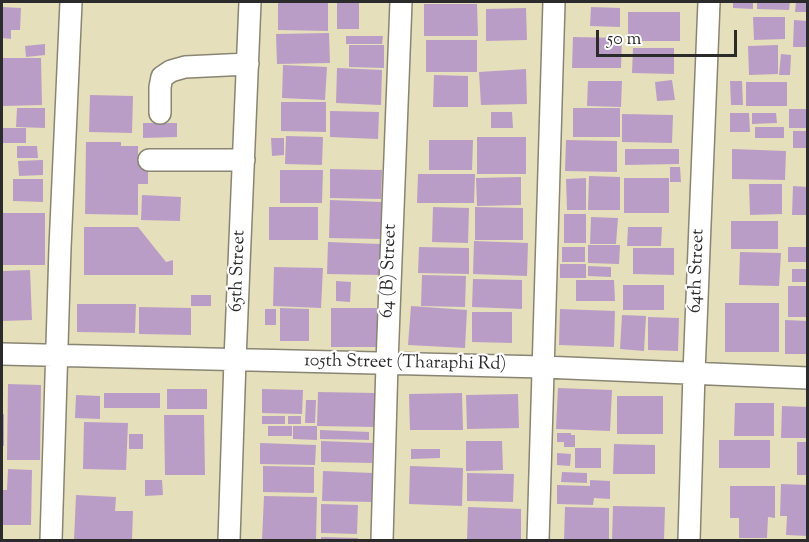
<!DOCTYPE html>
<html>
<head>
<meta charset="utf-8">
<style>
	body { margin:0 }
	#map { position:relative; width:809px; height:542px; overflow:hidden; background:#e6dfbb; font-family:"Sorts Mill Goudy",serif }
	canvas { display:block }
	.frame { position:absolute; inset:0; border:3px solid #2b2b2b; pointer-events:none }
	.scale { position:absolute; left:596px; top:30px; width:141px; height:27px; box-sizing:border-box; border:3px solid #2b2b2b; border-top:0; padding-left:8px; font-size:18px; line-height:21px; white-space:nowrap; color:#2b2b2b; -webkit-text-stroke:4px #fff; paint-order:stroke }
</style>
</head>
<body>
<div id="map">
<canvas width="809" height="542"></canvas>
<div class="frame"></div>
<div class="scale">50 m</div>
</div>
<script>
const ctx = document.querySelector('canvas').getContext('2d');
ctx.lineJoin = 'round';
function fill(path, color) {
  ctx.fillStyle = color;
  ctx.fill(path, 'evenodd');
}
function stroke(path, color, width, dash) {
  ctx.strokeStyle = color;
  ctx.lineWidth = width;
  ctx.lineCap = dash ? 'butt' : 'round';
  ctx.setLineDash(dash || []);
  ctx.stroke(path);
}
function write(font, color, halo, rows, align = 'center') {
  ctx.font = font + ' "Sorts Mill Goudy",serif';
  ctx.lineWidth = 4.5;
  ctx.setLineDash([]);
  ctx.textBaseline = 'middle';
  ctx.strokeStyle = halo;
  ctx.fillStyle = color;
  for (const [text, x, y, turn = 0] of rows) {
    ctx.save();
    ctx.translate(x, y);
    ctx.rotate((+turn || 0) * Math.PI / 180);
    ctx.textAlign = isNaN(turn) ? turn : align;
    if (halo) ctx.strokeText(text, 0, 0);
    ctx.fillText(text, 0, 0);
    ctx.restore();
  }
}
const building = new Path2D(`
	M278 2H328V31L278 30Z
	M337 2H359V29H337Z
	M733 2H753V9L733 8Z
	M757 2H790L789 10 757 9Z
	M796 2H808V12H795Z
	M424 4H477L478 36H424Z
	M2 7 21 8 20 30H11V39L2 38Z
	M591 7 620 8V27L590 26Z
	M526 8 527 40 486 41V9Z
	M628 12H680V41H628Z
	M753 17H785V39L754 40Z
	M794 20 808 21V47H793Z
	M329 33 330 63 277 64 276 34Z
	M346 36H383L382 44H346Z
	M573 37 622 38 621 68H572Z
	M426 40H477V72H426Z
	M45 44V55L26 57 25 46Z
	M349 45H384V68L349 67Z
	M778 45V74L749 75 748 46Z
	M633 48H674V74L632 73Z
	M781 54 791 55 790 75H779Z
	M2 58H41L42 105 2 106Z
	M283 65 327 67 325 100 282 98Z
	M337 68 382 70 381 105 336 103Z
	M526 69 527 104 481 105 479 72Z
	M434 75 468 76V107H433Z
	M672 80 675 100 657 101 655 82Z
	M588 81H622L621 107 587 106Z
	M730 81H742L743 105H731Z
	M746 82H787V106H746Z
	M90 95 133 96 132 133 89 132Z
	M281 102H326V132L281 131Z
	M17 108H45V128L16 127Z
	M573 108H620V137H573Z
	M789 109H808V128H789Z
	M330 111 379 112 378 139 330 137Z
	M491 112H512L513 128H491Z
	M730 113H749L750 132H730Z
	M752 113H776L777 123 752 124Z
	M622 114 673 115 672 143 622 142Z
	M143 123H177V137L143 138Z
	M755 127H784V138H755Z
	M2 128H26V143H2Z
	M793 131H808V148H793Z
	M286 136 323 137 322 165 285 164Z
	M477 137H526V174H477Z
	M271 138H284V155L272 156Z
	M429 140H473L472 170H429Z
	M566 140 617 141V172L565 171Z
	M86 142H121V146H138V164H148V184H138V215L85 214Z
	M17 146H37L38 158H17Z
	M625 149H679V164L625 165Z
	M732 149 786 151 785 180 732 179Z
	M43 160V175L19 176 18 161Z
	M670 167H680L681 182H670Z
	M330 169 382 170 381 199 330 198Z
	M280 170H323L322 203H280Z
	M418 174H475L474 203H417Z
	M589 176 620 177V210H588Z
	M521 177V205L477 206 476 178Z
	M586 178V210H567L566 179Z
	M624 178H669V213H624Z
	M13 179H43V202L13 201Z
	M749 184H782V214L750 215Z
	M793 186 808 187V215H792Z
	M142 195 181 197 180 221 141 220Z
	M330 200 382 202 381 239 329 238Z
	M269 207H318V240H269Z
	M433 207 469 208 468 243 432 242Z
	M475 207 523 208V240H475Z
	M2 213H45V265H2Z
	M564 214H586V243H564Z
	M591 217 618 218 616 244H590Z
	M731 221H778V249H731Z
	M84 227H138L166 262 173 260V275H84Z
	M628 227H662L661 246H627Z
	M474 241 528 243 527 276 473 274Z
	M328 242 380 244V275L327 274Z
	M588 245H620L619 264 588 263Z
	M419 247 469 248V274L418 273Z
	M562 247H585V262H562Z
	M788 247H808V262H788Z
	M633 248H674V275L633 274Z
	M740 252 781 253 779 286 739 285Z
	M560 264H586V278H560Z
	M588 266 611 267V277L588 276Z
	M274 267 323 268 321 308 273 306Z
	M792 269H808V282H792Z
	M30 270 32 320 2 321V271Z
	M422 275 466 276 465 307 421 306Z
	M473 279 522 280V309L472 307Z
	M576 280H614L615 301H576Z
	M336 281 351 282 350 302 336 301Z
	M623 285H664V310H623Z
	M788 286H808V317H788Z
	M191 295H211V306H191Z
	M725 303H779V352H725Z
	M77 304H136L135 333 77 332Z
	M411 306 467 310 465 348 408 345Z
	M139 307 191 308V335L139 334Z
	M280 308 309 309V341H280Z
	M331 308H379L380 347H331Z
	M265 309H276V325H265Z
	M560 309 615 311 614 347 559 345Z
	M472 312H512V343L472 342Z
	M622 315 646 316 644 351 620 349Z
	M648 317 679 318 678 351 648 350Z
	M785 320 808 321V354H785Z
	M8 384 41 385 40 460H7Z
	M558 388 612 390 610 431 556 429Z
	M167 389H207V409H167Z
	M262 389 303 390 302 414 262 413Z
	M318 392 375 393V427L317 426V440L293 439V426H317Z
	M104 393H160V408H104Z
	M462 393 463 430H410L409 394Z
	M518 394 519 428 467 429 466 395Z
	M76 395 100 396V419L75 418Z
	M617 396H663V434H617Z
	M306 400H316L315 423H305Z
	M735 403H774V436H734Z
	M782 406 808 407V438H781Z
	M2 414H4V446H2Z
	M164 415H204L205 475H165Z
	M262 416H285V424H262Z
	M288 416H301V424H288Z
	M84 422 128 423 126 470 83 469Z
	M268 426H292V436H268Z
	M320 430 369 432V440L320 439Z
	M557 433H571V435H575V447H564V442H557Z
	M129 434H143V449H129Z
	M719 440H770V468H719Z
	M321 441 373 443 372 463 321 462Z
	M466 441H502L503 470 466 471Z
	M797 442H808V475H797Z
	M260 443 316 445 315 465 260 464Z
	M614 444 655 445V474H613Z
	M575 448H601V468H575Z
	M411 449H440V458L411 459Z
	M557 453 571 454 570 466 557 465Z
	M263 466 314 467V493L263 492Z
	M410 466 463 468 462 506 409 504Z
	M8 469 32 470 31 525H2V490H7Z
	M323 471 373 473V502L322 501Z
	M562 472 587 473V483L561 482Z
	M467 473 514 474 513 502 467 501Z
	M145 480H162L163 495 145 496Z
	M590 480 610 481V499L594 498 593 505 557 504V485L590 486Z
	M781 484 808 485V536L786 535 787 516H780Z
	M730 486H775V518L768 517 767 538H739V518H730Z
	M76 495 116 497 115 511H133L132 540H74Z
	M264 496 317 497 316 540H262Z
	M321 504 358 505 357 534 321 533Z
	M613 506 665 507 664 540H612Z
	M468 507 521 509V540H467Z
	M565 507 609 508V540H564Z
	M321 537 358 538V540H321Z`);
const minor = new Path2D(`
	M160 113V87L162 77 171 71 185 67 248 64
	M149 160H244
	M2 354 543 367 808 378
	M51 540 60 248 71 2
	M229 540 235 360 250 2
	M382 540 387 363 401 2
	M538 540 554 2
	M689 540 694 373 709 2`);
const streetNames = [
	["65th Street",239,271,-88],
	["64 (B) Street",390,271,-88],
	["64th Street",698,271,-88],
	["105th Street (Tharaphi Rd)",405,364,1]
];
fill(building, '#ba9dc7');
stroke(minor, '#888573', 24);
stroke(minor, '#fff', 21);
write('18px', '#2b2b2b', '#fff', streetNames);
</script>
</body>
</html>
